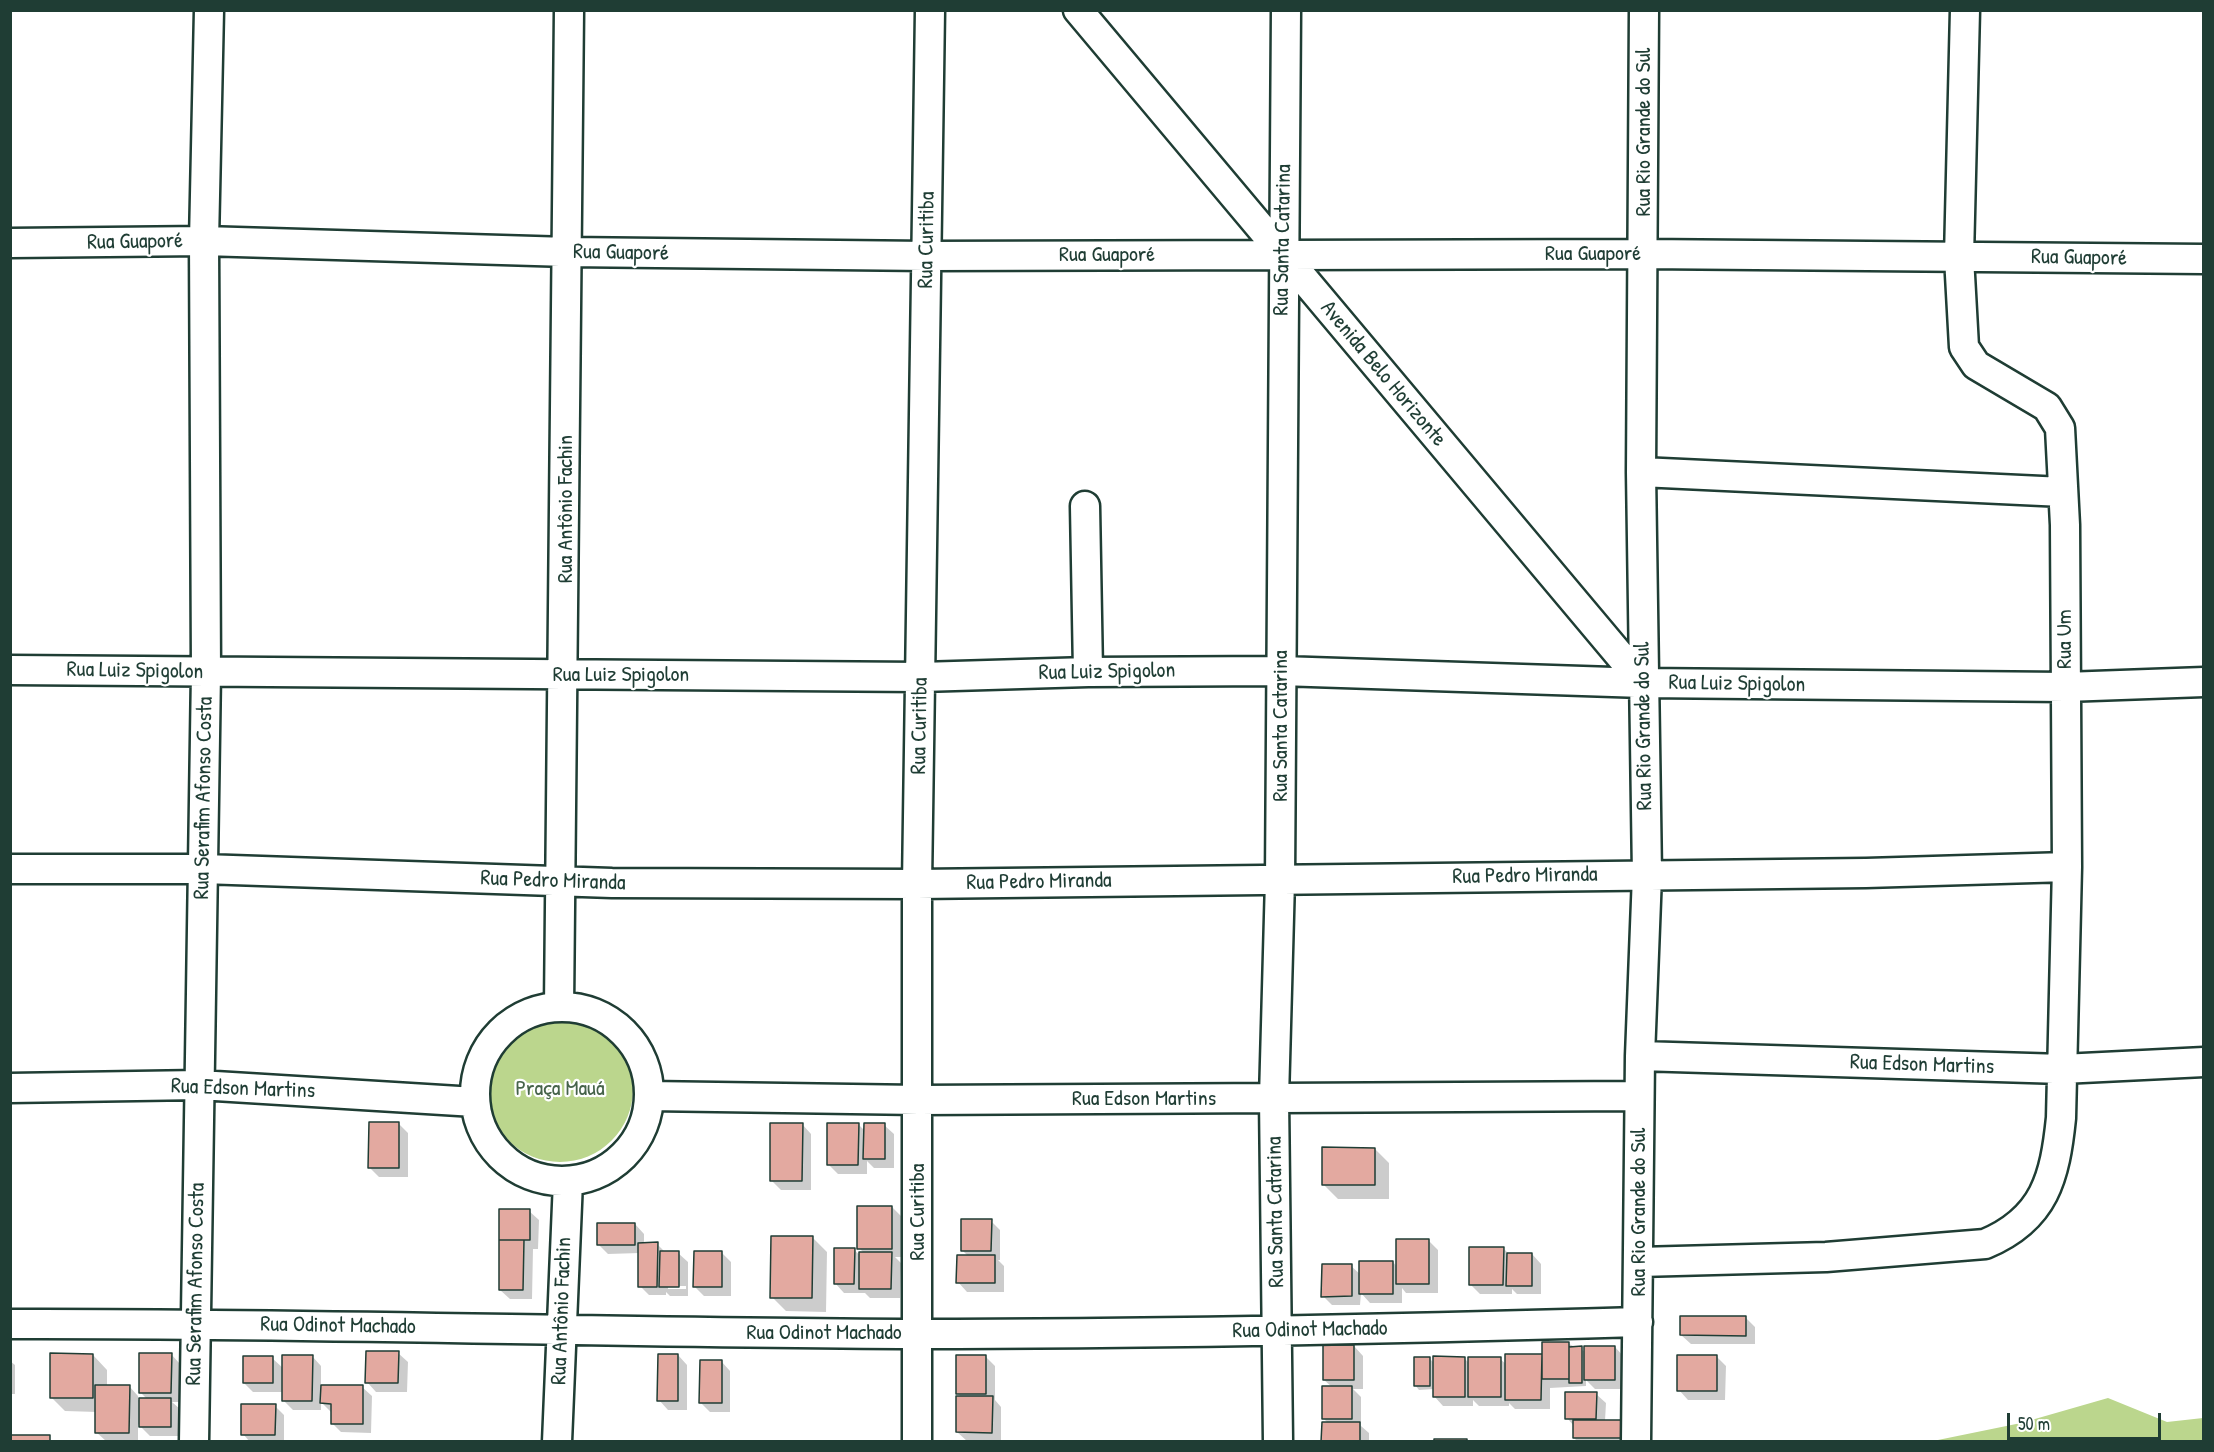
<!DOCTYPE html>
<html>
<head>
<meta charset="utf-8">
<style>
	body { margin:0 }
	#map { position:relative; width:2214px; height:1452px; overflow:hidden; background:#fff; font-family:"Patrick Hand",sans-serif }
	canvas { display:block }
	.frame { position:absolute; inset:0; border:12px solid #1f3d34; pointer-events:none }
	.scale { position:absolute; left:2007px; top:1413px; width:154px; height:27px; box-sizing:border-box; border:3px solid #1f3d34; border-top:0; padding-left:8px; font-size:18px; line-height:21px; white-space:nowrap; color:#1f3d34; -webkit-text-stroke:4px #fff; paint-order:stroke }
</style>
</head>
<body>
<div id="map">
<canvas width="2214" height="1452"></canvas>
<div class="frame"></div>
<div class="scale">50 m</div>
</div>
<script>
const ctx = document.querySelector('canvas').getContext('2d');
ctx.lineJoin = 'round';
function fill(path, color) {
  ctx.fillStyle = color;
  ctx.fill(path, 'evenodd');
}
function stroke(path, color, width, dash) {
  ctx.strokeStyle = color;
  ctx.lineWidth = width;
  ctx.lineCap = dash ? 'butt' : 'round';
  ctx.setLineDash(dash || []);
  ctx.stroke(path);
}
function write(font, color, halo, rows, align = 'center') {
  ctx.font = font + ' "Patrick Hand",sans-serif';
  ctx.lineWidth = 4.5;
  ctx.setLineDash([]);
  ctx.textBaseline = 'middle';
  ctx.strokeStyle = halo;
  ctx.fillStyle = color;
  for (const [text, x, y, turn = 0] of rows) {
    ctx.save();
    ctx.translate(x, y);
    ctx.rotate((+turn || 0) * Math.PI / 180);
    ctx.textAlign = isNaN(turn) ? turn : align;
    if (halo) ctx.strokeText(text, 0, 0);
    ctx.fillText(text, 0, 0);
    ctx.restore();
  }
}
const green = new Path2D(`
	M487 1089a73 73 0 1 1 146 0a73 73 0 1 1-146 0Z
	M2108 1398 2167 1422 2203 1418V1441H1933L2021 1423Z`);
const shadow = new Path2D(`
	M399 1124 408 1133V1177H379L370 1168Z
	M802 1124 811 1134V1190H781L771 1180Z
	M858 1124 865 1131 884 1125 894 1134V1168H874L867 1161V1174H838L828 1164Z
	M1375 1149 1389 1163V1199H1338L1323 1184Z
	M892 1207 901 1216V1257H895L901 1263 900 1298H870L865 1293H844L835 1283 854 1250 861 1256 864 1253 859 1248Z
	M529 1211 539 1220 538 1249H533L532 1299H510L500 1290Z
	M991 1221 1000 1230V1260H998L1004 1266V1292H967L958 1282 968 1256 962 1250Z
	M635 1224 644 1234V1244H657L666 1253H678L688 1262V1296H670L666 1292V1295H649L640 1286V1253L608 1254 598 1244ZM668 1286H686V1289H668Z
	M812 1237 827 1252 826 1312 786 1311 772 1297Z
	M1428 1240 1438 1250V1293H1406L1402 1288V1303H1370L1361 1293 1360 1305H1332L1323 1296 1351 1266 1361 1275 1393 1262 1397 1267Z
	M1503 1248 1509 1254H1532L1541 1264V1294H1517L1512 1289V1294H1480L1471 1285Z
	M721 1252 731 1262V1296H704L695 1287Z
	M1746 1318 1755 1327V1344H1691L1681 1335Z
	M1569 1344 1586 1352 1615 1347 1624 1357V1389H1595L1586 1380V1386L1550 1388V1409H1515L1509 1403V1406H1479L1473 1400V1406H1443L1434 1396V1389L1419 1390 1415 1385 1429 1358 1434 1363 1464 1358 1470 1364 1500 1359 1506 1364V1355H1543Z
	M1354 1346 1363 1356V1389H1353L1361 1397V1426L1369 1433V1442H1323L1329 1424 1323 1418 1332 1387 1324 1380Z
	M398 1353 408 1362 407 1392H376L367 1382Z
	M171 1354 180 1364V1402H172L180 1409 179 1436H150L138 1424V1441H106L96 1432 97 1412 65 1411 51 1397 93 1355 107 1370V1386H129L138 1396V1400H148L140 1392Z
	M678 1355 687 1365V1410H668L659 1400Z
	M312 1356 321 1366V1387H362L372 1396 371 1433 341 1432 332 1423V1413L321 1402V1410H293L283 1400V1392H253L244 1383 272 1358 284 1369Z
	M1716 1356 1726 1366 1725 1400H1688L1679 1390Z
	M986 1357 995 1366V1400L1001 1407V1441H967L957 1432 961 1397 957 1393Z
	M10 1361 15 1365V1394H10Z
	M721 1361 730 1371V1412H710L701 1403Z
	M1596 1394 1606 1403 1605 1421 1632 1442H1578L1574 1438V1426L1567 1418Z
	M275 1406 284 1415V1442H250L243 1434Z`);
const building = new Path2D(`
	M369 1122H399V1168H368Z
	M770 1123H803L802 1181H770Z
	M827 1123H859L858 1165H827Z
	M864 1123H885V1159H863Z
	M1322 1147 1375 1148V1185H1322Z
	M857 1206H892V1249H857Z
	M499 1209H530V1240H499Z
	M961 1219H992L991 1251H961Z
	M597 1223H635V1245H597Z
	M771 1236H813L812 1298H770Z
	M1396 1239H1429V1284H1396Z
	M499 1240H524L523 1290H499Z
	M658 1242 657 1287H638V1243Z
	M1469 1247H1504L1503 1285H1469Z
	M834 1248H855L854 1284H834Z
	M660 1251H679V1287H659Z
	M694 1251H722V1287H693Z
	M859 1252H892L891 1289H859Z
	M1507 1253H1532V1286H1506Z
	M957 1255H995V1283H956Z
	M1359 1261H1393V1294H1359Z
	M1322 1264H1352V1296L1321 1297Z
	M1680 1316H1746V1336L1680 1335Z
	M1542 1342H1569V1379H1542Z
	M1323 1345H1354V1380H1323Z
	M1582 1346V1383H1569V1347Z
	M1584 1346H1615V1380H1584Z
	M366 1351H399L398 1383H365Z
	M50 1353 93 1354V1398H50Z
	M139 1353H172L171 1393H139Z
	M658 1354H678V1401H657Z
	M1505 1354H1542L1541 1400H1505Z
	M282 1355H313L312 1401H282Z
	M956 1355H986V1394H956Z
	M1677 1355H1717V1391H1677Z
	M243 1356H273V1383H243Z
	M1433 1356 1465 1357V1397H1433Z
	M1414 1357H1430V1386H1414Z
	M1468 1357H1501V1397H1468Z
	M700 1360H722V1403H699Z
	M95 1385H130L129 1433H95Z
	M321 1385H363V1424H331V1404L320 1403Z
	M1322 1386H1352V1419H1322Z
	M1565 1392H1597L1596 1419H1565Z
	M956 1396H993L992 1433 956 1432Z
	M139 1398H171V1427H139Z
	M241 1404H276L275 1435H241Z
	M1573 1420H1623V1438H1573Z
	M1322 1422H1360V1442H1321Z
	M10 1435H50V1442H10Z
	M1434 1439H1467V1442H1434Z`);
const minor = new Path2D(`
	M1078 10 1643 683
	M10 243 204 241 568 252 927 256 1644 254 2204 259
	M1641 472 2063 492
	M1085 506 1088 672
	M10 670 921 677 1088 672 1281 671 1643 683 2065 687 2204 682
	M10 869H203L612 883 917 884 1866 873 2067 867
	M559 1007 569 10
	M475 1094a87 87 0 1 1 174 0a87 87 0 1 1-174 0Z
	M1640 1056 2062 1069 2204 1062
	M10 1088 199 1085 475 1102
	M649 1096 919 1100 1639 1096
	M1639 1262 1826 1257 1985 1244C2045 1219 2055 1177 2061 1118L2067 867 2065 525 2060 428 2047 407 1976 365 1964 347 1959 257 1965 10
	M10 1324C313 1323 616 1333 918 1334 1158 1334 1398 1329 1638 1322
	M194 1442 206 672 204 241 209 10
	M557 1442 568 1181
	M917 1442V884L930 10
	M1278 1442 1274 1098 1280 880 1286 10
	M1636 1442 1640 1056 1647 875 1641 472 1644 10`);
const streetNames = [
	["Rua Rio Grande do Sul",1644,132,-90],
	["Rua Curitiba",927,240,-89],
	["Rua Santa Catarina",1283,240,-89],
	["Rua Guaporé",135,242,-1],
	["Rua Guaporé",621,253,1],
	["Rua Guaporé",1593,254],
	["Rua Guaporé",1107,255],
	["Rua Guaporé",2079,258,1],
	["Avenida Belo Horizonte",1383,374,50],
	["Rua Antônio Fachin",566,509,-90],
	["Rua Um",2065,639,-90],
	["Rua Luiz Spigolon",135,671,1],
	["Rua Luiz Spigolon",1107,672,-1],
	["Rua Luiz Spigolon",621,675],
	["Rua Luiz Spigolon",1737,684,1],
	["Rua Curitiba",920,726,-89],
	["Rua Santa Catarina",1281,726,-90],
	["Rua Rio Grande do Sul",1644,726,-91],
	["Rua Serafim Afonso Costa",204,798,-89],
	["Rua Pedro Miranda",1525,876,-1],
	["Rua Pedro Miranda",553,881,2],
	["Rua Pedro Miranda",1039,882,-1],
	["Rua Edson Martins",1922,1065,2],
	["Rua Edson Martins",243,1089,2],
	["Rua Edson Martins",1144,1099],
	["Rua Curitiba",918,1212,-90],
	["Rua Santa Catarina",1276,1212,-91],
	["Rua Rio Grande do Sul",1639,1212,-90],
	["Rua Serafim Afonso Costa",196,1284,-89],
	["Rua Antônio Fachin",562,1311,-88],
	["Rua Odinot Machado",338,1326,1],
	["Rua Odinot Machado",1310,1330,-1],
	["Rua Odinot Machado",824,1333]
];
const parkNames = [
	["Praça Mauá",560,1089]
];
fill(green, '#bbd68d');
fill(shadow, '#0003');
fill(building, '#e3a9a0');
stroke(building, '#1f3d34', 1.5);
stroke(minor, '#1f3d34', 33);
stroke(minor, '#fff', 28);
write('22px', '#1f3d34', '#fff', streetNames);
write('22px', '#46634a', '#fff', parkNames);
</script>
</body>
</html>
